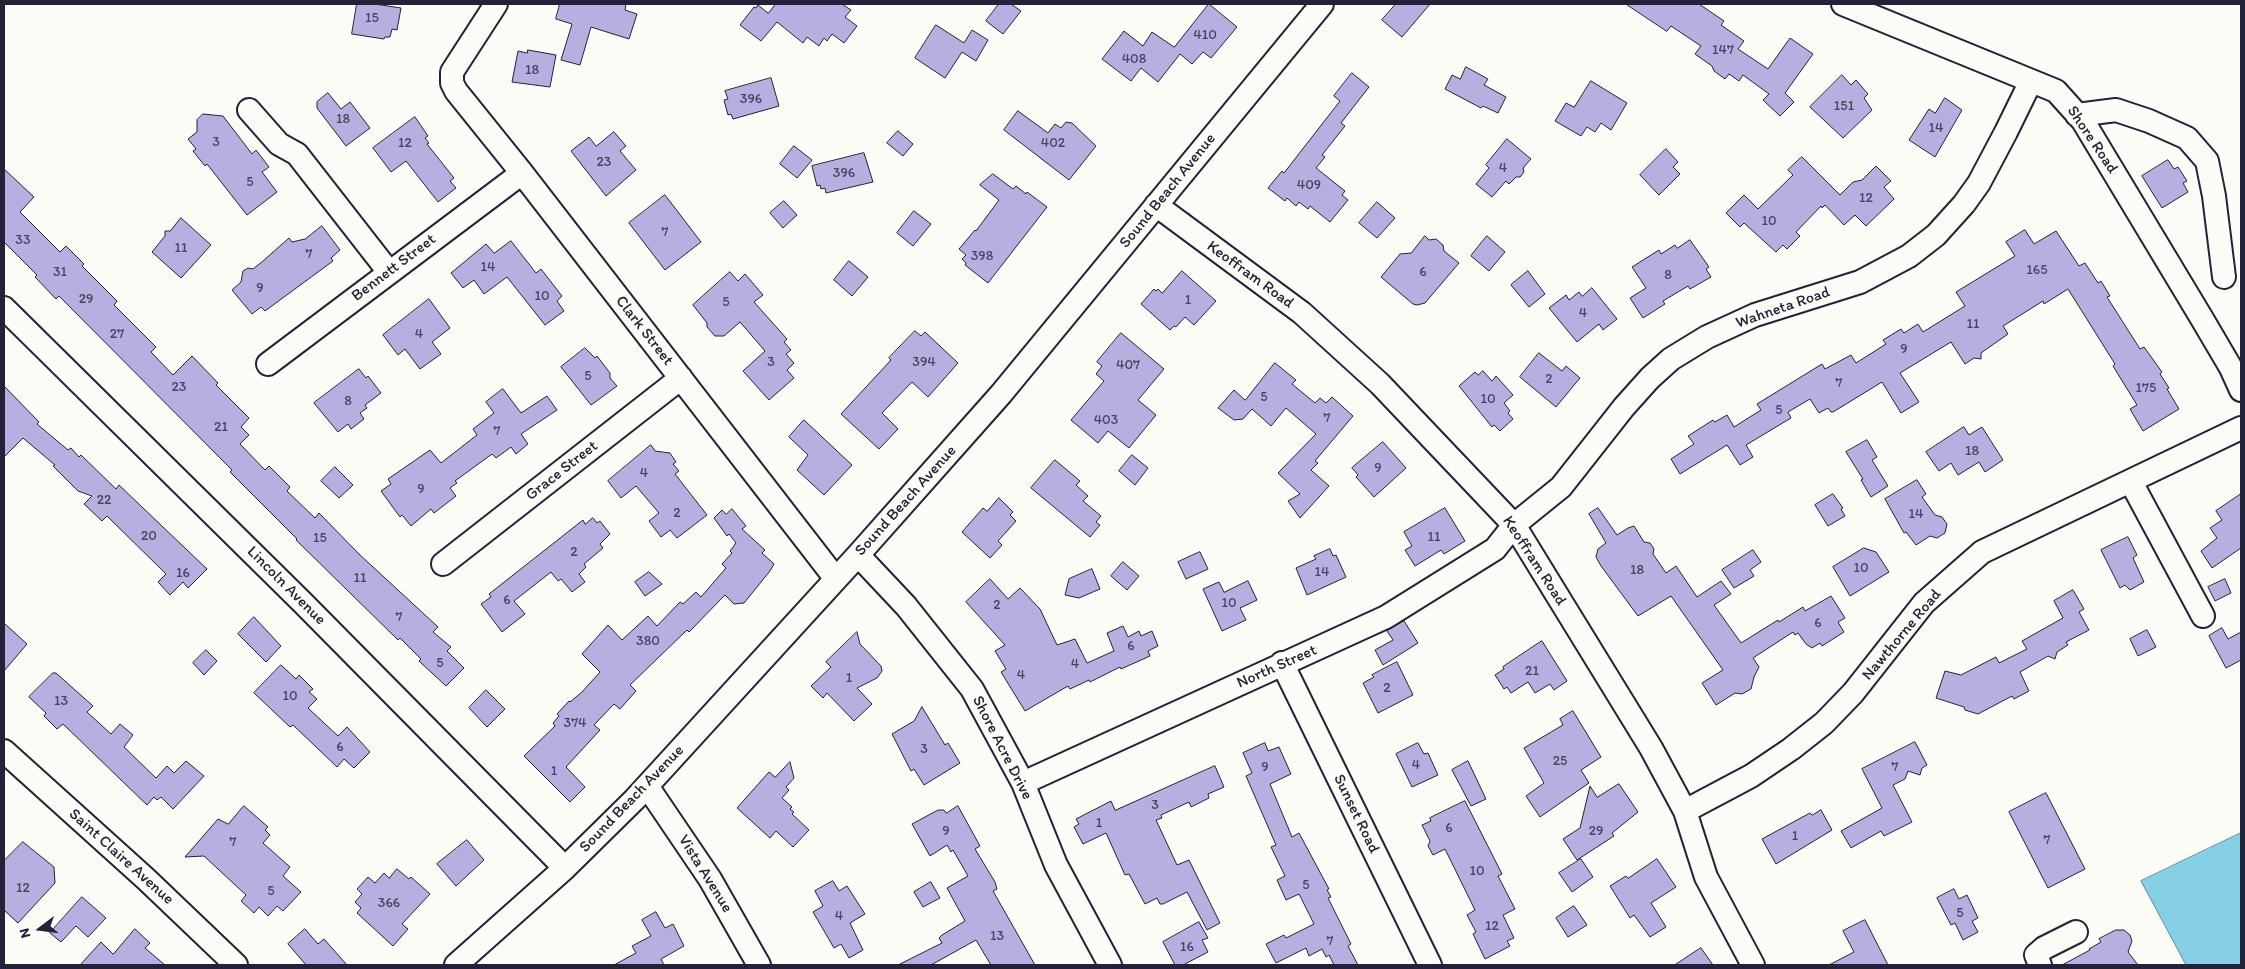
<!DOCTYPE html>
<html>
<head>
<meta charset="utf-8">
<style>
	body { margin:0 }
	#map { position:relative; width:2245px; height:969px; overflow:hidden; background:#fdfcf7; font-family:Itim,sans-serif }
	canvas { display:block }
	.frame { position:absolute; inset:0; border:5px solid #22223b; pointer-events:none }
	.north { position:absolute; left:15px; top:904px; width:50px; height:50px; -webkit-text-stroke:4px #fdfcf7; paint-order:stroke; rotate:255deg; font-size:14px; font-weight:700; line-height:20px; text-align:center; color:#22223b }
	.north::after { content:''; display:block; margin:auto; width:18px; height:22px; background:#22223b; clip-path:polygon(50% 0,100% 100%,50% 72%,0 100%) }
</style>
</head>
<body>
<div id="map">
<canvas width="2245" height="969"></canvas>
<div class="frame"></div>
<div class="north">N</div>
</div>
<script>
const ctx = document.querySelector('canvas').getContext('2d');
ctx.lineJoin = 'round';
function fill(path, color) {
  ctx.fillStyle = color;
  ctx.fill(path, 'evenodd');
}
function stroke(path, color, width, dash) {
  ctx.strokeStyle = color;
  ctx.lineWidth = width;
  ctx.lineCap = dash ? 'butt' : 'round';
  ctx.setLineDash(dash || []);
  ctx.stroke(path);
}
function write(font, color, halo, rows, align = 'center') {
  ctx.font = font + ' Itim,sans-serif';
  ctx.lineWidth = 5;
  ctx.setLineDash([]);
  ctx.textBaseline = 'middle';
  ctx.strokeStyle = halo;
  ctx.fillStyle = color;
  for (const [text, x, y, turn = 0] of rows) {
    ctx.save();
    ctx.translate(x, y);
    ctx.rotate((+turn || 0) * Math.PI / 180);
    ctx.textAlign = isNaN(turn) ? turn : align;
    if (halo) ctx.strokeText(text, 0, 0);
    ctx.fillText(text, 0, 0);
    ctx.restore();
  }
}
const water = new Path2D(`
	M2241 833V965H2186L2141 881Z`);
const building = new Path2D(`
	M357 4H375L401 8 397 30 392 29 390 37H385L384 39 352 34Z
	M560 4H626L625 10 637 14 629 39 591 27 580 65 561 60 572 24 556 19Z
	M776 4H842L851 10 845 17 857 26 844 43 832 34 827 41 824 38 819 46 807 37 803 43 777 22 761 41 740 25 754 7 756 8 758 5 768 13Z
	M999 4H1011L1021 11 1003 34 986 21Z
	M1209 4 1237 27 1211 58 1203 52 1192 64 1180 54 1158 82 1141 68 1131 81 1102 59 1124 31 1143 46 1152 32 1174 47Z
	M1396 4H1430L1402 37 1382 20Z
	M1626 4H1699L1724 21 1721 25 1744 41 1738 49 1768 69 1790 38 1813 54 1785 93 1794 102 1780 116 1763 100 1769 94 1743 75 1739 81 1729 74 1725 79 1714 71 1712 66 1695 54 1701 46 1671 26 1667 31Z
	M936 25 964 43 972 30 988 40 976 61 962 52 945 78 915 58Z
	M528 50 556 55 550 87 512 82 518 51 527 53Z
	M1466 67 1488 79 1484 85 1506 97 1498 113 1483 106 1481 108 1445 89 1452 75 1460 79Z
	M1352 73 1369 87 1341 123 1345 126 1322 155 1325 157 1316 168 1345 191 1342 195 1348 200 1330 222 1310 206 1308 209 1299 202 1296 206 1287 198 1285 201 1268 188 1282 171 1284 173 1340 101 1334 96Z
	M1842 75 1851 85 1856 80 1868 94 1864 98 1872 110 1843 138 1810 107Z
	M771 78 779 106 733 119 731 114 728 115 724 100 728 99 725 91Z
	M1591 81 1627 103 1611 130 1601 123 1595 132 1587 127 1581 136 1555 121 1566 103 1574 107Z
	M328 93 341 109 350 102 370 128 346 146 317 108V102Z
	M1945 98 1962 110 1935 157 1909 140 1929 109 1935 113Z
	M1018 111 1048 133 1055 124 1061 128 1066 122 1072 123 1096 146 1069 180 1004 130Z
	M203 114 223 116 252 154 256 150 269 167 262 172 277 192 247 215 207 164 205 166 193 151 196 149 188 139 197 132V120Z
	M415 117 428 136 425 138 429 143 427 144 454 178 450 181 456 188 438 202 406 161 391 172 373 148Z
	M898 131 913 144 903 156 887 143Z
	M614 132 626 146 620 151 636 170 606 196 571 151 589 137 596 146Z
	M1507 139 1531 159 1523 168 1524 172 1520 177H1516L1509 184 1506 181 1492 197 1476 184 1489 168 1486 165Z
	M794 146 812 160 797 178 780 164Z
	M1666 149 1678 162 1673 167 1680 174 1659 195 1640 175Z
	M864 153 873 182 826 193 825 188 821 189 820 185 817 186 812 166Z
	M1802 157 1840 195 1853 182 1862 180 1876 166 1891 181 1884 187 1894 199 1866 226 1855 215 1844 225 1825 205 1822 208 1821 206 1796 232 1800 236 1787 249 1783 245 1776 252 1744 223 1740 227 1726 213 1744 195 1758 209 1793 175 1788 170Z
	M2168 160 2174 169 2178 167 2187 181 2183 183 2188 192 2162 208 2142 176Z
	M4 169 34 197 20 212 60 252 66 246 84 264 82 266 117 301 114 305 156 347 151 352 173 375 192 356 218 383 216 385 249 418 241 427 249 435 240 444 265 470 269 466 290 487 287 491 315 518 319 513 359 554 438 627 433 632 451 647 447 651 464 668 446 686 419 661 421 659 400 638 398 640 296 540 297 539 230 472 232 470 59 296 56 299 35 277 37 275 4 242Z
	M993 174 1013 189 1016 186 1026 194 1027 192 1047 207 988 283 965 265 966 263 962 259 966 255 959 249 975 230 976 231 999 200 980 185Z
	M665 195 701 242 665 270 629 223Z
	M784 201 797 215 783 228 770 213Z
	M1377 202 1395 218 1377 238 1359 223Z
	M914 211 931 224 913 246 897 233Z
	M181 218 211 245 181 278 152 252 165 236V231H170Z
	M322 226 340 250 331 258 333 261 265 311 261 307 252 314 232 290 241 282 243 271 248 268 253 269 263 261 289 238 292 242 305 239Z
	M2025 230 2034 244 2056 231 2079 266 2085 263 2098 283 2101 281 2110 296 2107 297 2140 349 2144 347 2162 372 2160 374 2169 388 2167 389 2179 409 2143 431 2130 409 2137 405 2113 366 2115 364 2068 289 2044 304 2043 301 2003 326 2008 334 1981 353V359L1974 358 1965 364 1951 342 1900 373 1919 402 1901 413 1882 382 1833 412H1831L1828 408 1819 413 1810 399 1788 412 1791 418 1746 445 1753 457 1740 465 1727 445 1680 474 1671 459 1694 444 1688 436 1713 420 1715 422 1727 415 1734 427 1761 410 1757 404 1822 364 1825 369 1851 355 1856 363 1886 344 1883 340 1901 329 1904 333 1918 324 1923 332 1965 306 1956 292 2015 256 2006 242Z
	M1425 236 1429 240 1436 239 1443 245 1444 251 1459 263 1425 303 1417 305 1413 304 1381 277 1400 254 1411 253Z
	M1487 236 1505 252 1489 271 1471 256Z
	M1690 240 1709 267 1706 269 1711 277 1690 289 1688 286 1663 301 1665 304 1643 318 1630 298 1646 288 1632 267 1659 250 1661 254 1675 245 1677 248Z
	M511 241 536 273 541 269 562 296 557 301 564 311 545 325 507 277 484 294 474 280 463 288 451 273 486 244 494 253Z
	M849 261 868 277 852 296 834 280Z
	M1182 271 1216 301 1194 325 1185 317 1176 327 1174 326 1170 330 1141 304 1154 289 1156 291 1158 289 1162 293Z
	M1528 271 1545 294 1529 307 1511 285Z
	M730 272 738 281 745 274 763 295 754 302 787 339 784 342 791 350 786 354 794 363 787 370 794 378 769 400 743 371 765 351 740 322 724 336H715L707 327V323L693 305Z
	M1592 288 1617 319 1603 330 1599 324 1577 342 1549 308 1566 295 1569 300 1579 292 1582 296Z
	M429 299 450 328 432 342 441 354 420 369 405 349 398 355 383 335Z
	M915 331 921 336 925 332 958 363 928 397 912 382 882 413 898 429 879 449 841 414 891 360 889 358Z
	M1121 333 1164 369 1138 400 1156 415 1129 448 1108 431 1098 443 1071 420 1104 381 1096 374 1102 366 1097 362Z
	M585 348 595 358 597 356 610 373V378L617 386 591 405 561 367Z
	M1539 353 1562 371 1566 366 1580 378 1556 407 1520 377Z
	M1275 363 1296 380 1292 384 1315 403 1320 398 1326 403 1332 397 1353 416 1315 461 1318 463 1311 470 1329 486 1300 518 1288 501 1300 494 1278 473 1316 434 1286 408 1271 426 1252 409 1243 419 1234 420 1218 408 1234 390 1245 400Z
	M359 369 366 378 368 376 381 393 365 405 367 408 360 413 364 419 351 429 348 424 338 432 314 403Z
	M1483 371 1492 381 1496 376 1513 395 1504 403 1510 411 1508 413 1513 419 1500 431 1494 425 1492 427 1459 386 1475 372 1478 375Z
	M4 386 39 422 37 424 68 450 71 448 79 457 81 455 116 489 119 485 207 569 188 588 183 582 170 595 158 582 166 574 107 516 102 521 84 504 92 496 78 491 53 466 55 465 23 438 4 457Z
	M503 389 521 413 547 396 557 410 521 434 528 444 516 454 511 447 496 458 492 454 455 481 457 483 450 488 456 496 434 513 431 509 411 526 402 515 400 517 381 491 391 484 388 479 430 450 441 463 477 435 473 429 494 413 486 402Z
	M804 420 852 465 824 495 797 470 808 455 789 437Z
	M1964 427 1969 435 1982 427 2003 460 1985 472 1979 462 1958 475 1951 463 1939 471 1926 452Z
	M1867 440 1877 457 1872 460 1888 486 1871 497 1861 480 1863 479 1846 452Z
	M1383 442 1406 468 1374 497 1356 477 1358 475 1352 468Z
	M651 445 655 451 670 453 676 462 673 464 679 471 675 474 707 515 677 538 670 530 661 537 649 521 659 513 636 486 621 498 608 481Z
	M1132 455 1148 468 1135 485 1119 471Z
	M1055 460 1080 481 1076 485 1088 496 1083 501 1101 516 1096 522 1100 525 1090 537 1031 488Z
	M335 467 353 485 339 498 321 481Z
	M1917 480 1926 494 1922 497 1935 515 1942 517 1947 524 1945 533 1937 538 1930 536 1916 545 1906 532 1904 533 1885 499Z
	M1833 494 1843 508 1841 509 1845 516 1828 526 1815 505Z
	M2241 494V548L2212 568 2201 551 2217 538 2210 528 2222 520 2216 511Z
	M999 498 1013 512 1010 515 1016 521 998 541 1002 545 990 558 962 532 983 508 987 511Z
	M1445 508 1465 541 1444 554 1441 550 1415 566 1405 550 1412 546 1404 532Z
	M1598 508 1617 535 1628 528 1634 526 1644 542 1650 543 1654 549 1653 554 1666 573 1676 566 1697 597 1721 581 1731 594 1714 605 1741 643 1778 620 1779 622 1803 607 1805 611 1831 596 1845 618 1838 622 1844 632 1822 646 1820 643 1812 648 1806 644 1798 633 1795 635 1793 632 1753 658 1759 667 1754 677 1751 689 1742 694 1735 693 1716 705 1702 683 1723 670 1671 596 1638 616 1601 566 1596 557 1598 549 1606 543 1589 514Z
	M732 509 746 526 742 529 765 550 762 553 774 564 770 571 744 603 734 604 725 595 689 632 687 630 630 685 636 691 620 709 614 704 594 725 600 730 566 767 585 787 570 802 524 756 555 726 553 723 559 716 557 714 569 701 570 702 582 692 600 672 582 654 608 625 622 640 648 616 657 626 680 602 683 604 696 592 701 597 726 568 722 564 732 553 730 551 736 543 729 534 727 536 714 518 722 510 726 514Z
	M593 518 597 523 600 521 610 534 600 544 603 548 584 564 586 567 579 574 585 582 572 592 561 579 558 581 551 572 514 601 525 614 502 632 481 604 491 597 489 594 583 520 585 524Z
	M2128 537 2137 555 2133 558 2144 582 2130 590 2125 585 2120 588 2101 550Z
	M1864 548 1876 552 1889 572 1850 596 1833 567Z
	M1330 549 1333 556 1336 555 1346 577 1307 595 1296 568 1316 559 1314 556Z
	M1753 550 1761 562 1750 570 1754 576 1734 588 1722 570Z
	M1200 552 1208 569 1186 579 1178 562Z
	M1123 562 1139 576 1127 590 1111 576Z
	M1092 569 1100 589 1079 598 1065 595 1069 579Z
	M649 572 662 584 645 596 635 582Z
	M990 579 1008 599 1020 588 1040 609 1057 645 1075 639 1087 663 1114 651 1107 633 1123 626 1128 637 1139 631 1141 636 1152 631 1158 646 1148 651 1150 656 1121 669 1120 667 1090 682 1089 680 1070 689 1068 686 1025 711 1001 672 1006 669 995 651 1005 645 966 602Z
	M2225 579 2231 593 2215 601 2208 587Z
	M1248 581 1257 600 1240 608 1246 620 1222 631 1203 589 1219 582 1224 592Z
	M2073 590 2084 609 2079 612 2089 630 2066 642 2068 645 2057 652 2055 659 2048 656 2020 672 2029 691 2014 699 2012 696 1978 714 1965 710 1964 707 1936 698 1945 671 1961 675 1996 657 1999 663 2027 649 2022 641 2063 618 2054 601Z
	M254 617 281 646 266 662 238 634Z
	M1404 621 1418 643 1383 665 1375 650 1393 640 1387 631Z
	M4 623 27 644 4 671Z
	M2222 628 2228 639 2241 632V660L2226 668 2209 636Z
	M2147 630 2156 647 2138 656 2130 639Z
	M857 632 860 644 881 666 882 671 877 678 857 688 872 704 854 721 827 693 823 698 811 686 831 667 826 662Z
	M1542 641 1567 681 1554 690 1550 684 1535 693 1528 682 1511 693 1507 687 1504 689 1495 675 1504 669 1503 667Z
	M206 650 217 661 204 675 193 663Z
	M1397 662 1413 695 1378 713 1363 683 1374 677 1372 675Z
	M281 665 296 679 299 675 313 689 309 692 317 699 308 708 338 736 347 727 370 752 354 768 344 759 337 767 293 725 290 727 254 693Z
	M53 673H56L93 706 87 712 111 734 120 724 133 735 124 747 156 778 167 766 174 773 186 761 204 776 173 809 161 797 157 800 154 797 147 805 63 724 57 729 44 716 46 713 29 697Z
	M486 690 505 709 487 727 469 708Z
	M922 707 945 745 948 743 960 763 924 785 914 769 911 771 892 734 914 721Z
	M1573 711 1601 757 1581 770 1589 783 1540 817 1526 796 1544 783 1524 748 1563 725 1560 719Z
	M1915 742 1927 765 1922 768 1920 775 1908 771 1905 779 1893 785 1912 822 1884 836 1881 831 1851 848 1841 831 1882 808 1862 769Z
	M1265 743 1268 751 1279 747 1291 774 1270 784 1292 837 1299 833 1329 889 1327 890 1331 897 1328 898 1351 944 1348 946 1358 965H1334L1329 955 1326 957 1322 949 1309 956 1306 948 1276 963 1266 944 1284 935 1286 938 1314 924 1299 894 1286 900 1277 880 1285 876 1271 847 1276 845 1246 776 1252 773 1243 753Z
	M1418 743 1424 754 1428 753 1438 775 1412 787 1396 754Z
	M1468 761 1486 799 1471 806 1452 770Z
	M790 762 794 778 786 787 789 790 782 798 792 807 790 809 794 812 792 814 809 830 793 847 776 831 770 838 737 808 769 772 775 777Z
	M1215 766 1224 787 1208 794 1209 798 1191 807 1189 802 1161 815 1162 818 1156 820 1177 865 1189 860 1220 923 1207 930 1187 892 1163 904H1160L1157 898 1145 904 1129 874 1125 875 1106 833 1083 844 1074 827 1079 824 1076 819 1111 801 1115 810Z
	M1619 784 1638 812 1612 833 1614 836 1577 860 1563 839 1580 828 1590 786 1597 797Z
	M2046 793 2085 869 2048 888 2009 812Z
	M1465 801 1502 874 1498 876 1515 909 1503 915 1514 938 1507 941 1510 946 1485 959 1473 934 1476 932 1467 915 1475 910 1445 849 1433 855 1428 846 1430 841 1422 825 1431 821 1430 818Z
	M244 806 268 827 265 830 270 835 263 843 290 867 283 876 301 892 283 911 277 906 268 916 259 907 254 913 241 901 246 895 204 856 185 857 218 819 228 824Z
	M958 806 980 846 975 849 995 882 997 889 993 891 1035 965H991L976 940 931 965H898L942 943 939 938 942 935 965 921 947 888 968 876 953 850 951 852 947 845 930 856 912 824 938 810H944L946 813Z
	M1821 810 1832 830 1776 864 1762 839 1810 813 1812 815Z
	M467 840 484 860 456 886 437 864Z
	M23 842 54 867 55 883 18 923 4 910V861Z
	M1581 859 1593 877 1572 892 1559 873Z
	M1657 859 1676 887 1651 903 1666 927 1650 937 1634 915 1630 918 1610 886 1626 876 1628 878Z
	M397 869 409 879 411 877 430 894 402 924 408 929 393 946 357 913 361 908 355 902 362 894 357 889 368 877 375 883 384 873 389 878Z
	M833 881 839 891 847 886 865 914 850 923 863 950 849 958 841 944 834 948 813 912 823 906 815 891Z
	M931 882 940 898 923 907 914 892Z
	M1954 889 1959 899 1967 895 1978 918 1972 921 1978 932 1963 940 1955 923 1951 925 1937 898Z
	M82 897 106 918 88 937 76 926 61 942 50 933Z
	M1574 906 1587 925 1568 937 1556 918Z
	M656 912 665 928 673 924 684 946 661 959 664 965H614L636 953 632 946 651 936 642 920Z
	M1865 920 1888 965H1829L1854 952 1843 931Z
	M1199 922 1208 938 1202 940 1208 952 1183 965H1175L1163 942Z
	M135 929 150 943 145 948 165 965H80L101 942 113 954Z
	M305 929 318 944 324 939 347 965H306L288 944Z
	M2116 930H2124L2130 935 2132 941 2128 952 2138 965H2062L2090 950 2089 949 2101 942 2099 939Z
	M1701 948 1713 965H1675Z`);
const minor = new Path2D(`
	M496 4 452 72V83L456 91 522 173 836 579
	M1843 4 2056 91 2083 121 2201 317 2231 368 2241 390
	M249 110 279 144 297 154 389 272
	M2077 115 2116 110 2149 121 2187 138 2207 161 2214 196 2224 277
	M1156 205 1302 313 1380 384 1514 525 1651 748 1685 811 1706 877 1753 965
	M4 308 303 603 565 868
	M268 364 522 173
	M2131 482 2203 616
	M858 555 906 606 972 689 1023 783 1056 865 1110 965
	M443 564 681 378
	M1282 663 1430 965
	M4 751 146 879 236 965
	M1023 783 1386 617 1495 549 1514 525 1561 487 1624 407 1650 378 1671 359 1707 337 1755 315 1860 282 1909 256 1936 235 1964 204 1979 183 2006 132 2031 81
	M647 786 710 879 759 965
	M1685 811 1751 776 1791 749 1824 723 1853 693 1924 603 1982 552 2241 428
	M456 965 565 868 635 799 858 555 1001 394 1322 4
	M2040 965 2036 955 2044 948 2076 932`);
const numberNames = [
	["15",372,18],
	["410",1205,35],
	["147",1723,50],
	["408",1134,59],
	["18",532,70],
	["396",751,99],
	["151",1844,106],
	["18",343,119],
	["14",1936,128],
	["3",216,142],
	["12",405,143],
	["402",1053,143],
	["23",604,162],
	["4",1503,168],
	["396",844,173],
	["5",250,182],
	["409",1309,185],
	["12",1866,198],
	["10",1769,221],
	["7",665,232],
	["33",23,240],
	["11",181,248],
	["7",309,254],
	["398",982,256],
	["14",488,267],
	["165",2037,270],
	["31",60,272],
	["6",1423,272],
	["8",1668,275],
	["9",260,288],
	["10",542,296],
	["29",86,299],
	["1",1188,300],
	["5",726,302],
	["4",1583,313],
	["11",1973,324],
	["27",117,334],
	["4",419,334],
	["9",1904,349],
	["3",771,362],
	["394",924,362],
	["407",1128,365],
	["5",588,376],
	["2",1549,379],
	["7",1839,383],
	["23",179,387],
	["175",2146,388],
	["5",1264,397],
	["10",1488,399],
	["8",348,401],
	["5",1779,410],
	["7",1327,418],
	["403",1106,420],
	["21",221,427],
	["7",497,431],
	["18",1972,451],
	["9",1378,468],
	["4",644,473],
	["9",421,489],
	["22",104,500],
	["2",677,513],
	["14",1916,514],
	["20",149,536],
	["11",1434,537],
	["15",320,538],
	["2",574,552],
	["10",1861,568],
	["18",1637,570],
	["14",1322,572],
	["16",183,573],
	["11",360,578],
	["6",507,600],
	["10",1229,603],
	["2",997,605],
	["7",399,617],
	["6",1818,623],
	["380",648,641],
	["6",1131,646],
	["5",440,663],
	["4",1075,664],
	["21",1532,671],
	["4",1021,675],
	["1",849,678],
	["2",1387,688],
	["10",290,696],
	["13",61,701],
	["374",575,723],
	["6",340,747],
	["3",924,749],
	["25",1560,761],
	["4",1416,765],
	["9",1265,767],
	["7",1895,767],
	["1",554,771],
	["3",1155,805],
	["1",1099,823],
	["6",1449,828],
	["9",946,831],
	["29",1596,831],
	["1",1795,836],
	["7",2047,840],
	["7",233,842],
	["10",1477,871],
	["5",1306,885],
	["12",23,888],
	["5",271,891],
	["366",389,903],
	["5",1960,913],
	["4",839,916],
	["12",1492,926],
	["13",997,936],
	["7",1330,941],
	["16",1187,947]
];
const streetNames = [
	["Shore Road",2092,140,56],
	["Sound Beach Avenue",1168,191,-51],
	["Bennett Street",394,268,-37],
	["Keoffram Road",1250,275,36],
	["Wahneta Road",1783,308,-19],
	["Clark Street",644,331,52],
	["Grace Street",562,471,-38],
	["Sound Beach Avenue",906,501,-48],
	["Keoffram Road",1534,561,57],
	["Lincoln Avenue",286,586,45],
	["Nawthorne Road",1902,635,-50],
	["North Street",1277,667,-24],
	["Shore Acre Drive",1002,748,63],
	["Sound Beach Avenue",632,799,-46],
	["Sunset Road",1356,814,64],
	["Saint Claire Avenue",121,857,42],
	["Vista Avenue",705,874,58]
];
fill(water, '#86d0e6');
stroke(water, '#5e8aa2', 1);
fill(building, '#b8aedf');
stroke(building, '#22223b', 1);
stroke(minor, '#22223b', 26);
stroke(minor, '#fdfcf7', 22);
write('14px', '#484564', null, numberNames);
write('16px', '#22223b', '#fdfcf7', streetNames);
</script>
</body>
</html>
